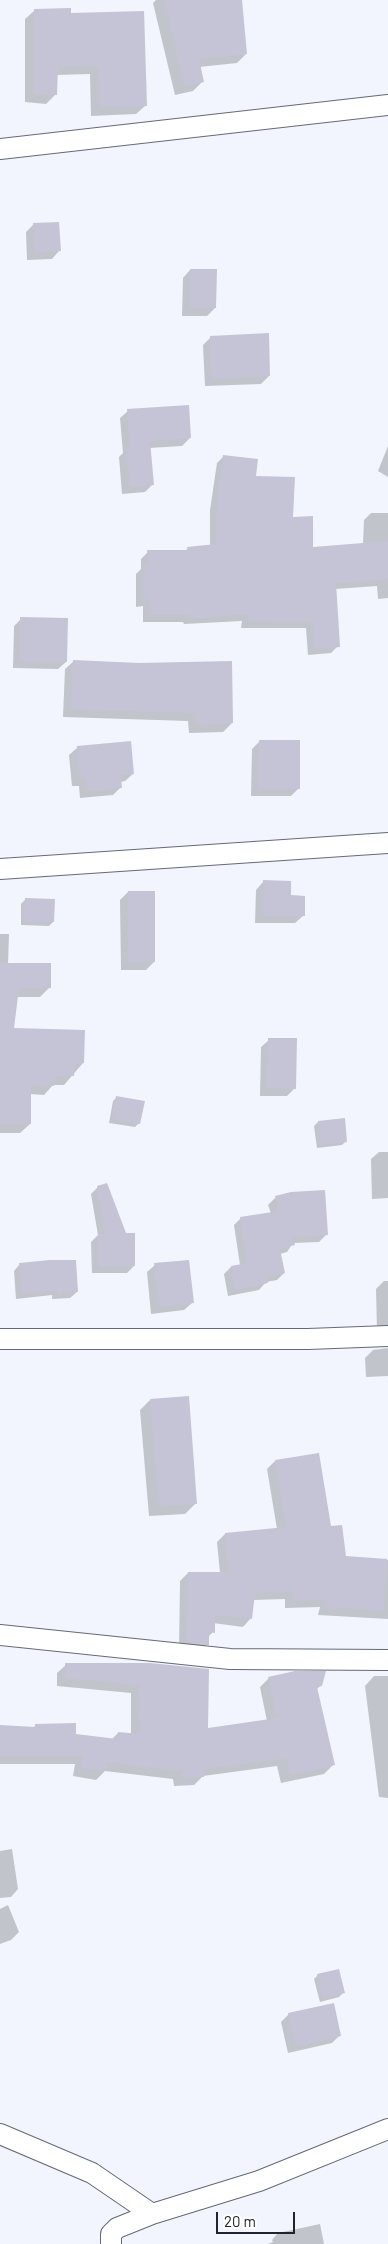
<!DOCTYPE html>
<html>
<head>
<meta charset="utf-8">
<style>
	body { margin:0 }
	#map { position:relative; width:388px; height:2244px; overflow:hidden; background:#f2f5fd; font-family:Barlow,sans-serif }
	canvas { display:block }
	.scale { position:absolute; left:216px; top:2212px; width:79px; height:22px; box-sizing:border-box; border:2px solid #22242b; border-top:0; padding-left:6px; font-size:15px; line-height:18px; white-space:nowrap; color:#22242b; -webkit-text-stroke:4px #fff; paint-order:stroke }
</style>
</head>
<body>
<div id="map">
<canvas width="388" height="2244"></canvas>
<div class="scale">20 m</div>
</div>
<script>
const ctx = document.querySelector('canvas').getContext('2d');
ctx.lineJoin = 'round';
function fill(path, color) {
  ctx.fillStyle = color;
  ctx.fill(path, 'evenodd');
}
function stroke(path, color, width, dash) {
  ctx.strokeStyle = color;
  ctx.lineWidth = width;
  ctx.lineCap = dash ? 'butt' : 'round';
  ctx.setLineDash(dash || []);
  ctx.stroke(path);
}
const shadow = new Path2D(`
	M156 0H241L246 54 237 63 199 67 203 81 193 91 175 95 153 3Z
	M34 11 70 14 145 106 136 114 91 116 90 74 56 75 55 95 46 104 25 102V19Z
	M34 224 59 251 52 259 27 260 26 232Z
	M190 270 215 308 207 316H182L183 278Z
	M211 337 269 376 261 384 205 386 203 345Z
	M128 411 190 438 182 446 149 448 152 485 145 492 122 494 119 457 123 453 120 418Z
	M388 446V477L378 471Z
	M224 456 255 477 292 518 312 549 363 544 364 520 371 513H388V598L378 599 377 586 335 589 338 646 331 653 308 655 306 628H241L242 621 184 624 183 622H143V606L136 607V574L141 569V559L148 552 185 551 188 548 210 546V510L217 463Z
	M21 619 66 662 58 669 13 668 14 626Z
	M74 661 232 723 223 732 189 733 188 721 63 717 65 669Z
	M260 741 299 788 291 796H251L252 749Z
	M130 743 133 774 125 781 120 782 121 787 113 795 80 798 79 786H72L69 755 77 748Z
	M263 882 289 897 303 916 295 923H255L256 890Z
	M128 892 154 962 146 970H121L120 900Z
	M25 900 53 922 49 926 21 925V904Z
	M0 934H9L8 964 49 988 40 997H16L13 1030 83 1063 64 1085H53L44 1095 30 1094V1124L20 1133H0Z
	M269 1040 295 1088 287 1096H260L261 1047Z
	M117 1097 139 1123 135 1127 109 1123 113 1101Z
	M318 1122 346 1141 342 1145 317 1148 314 1126Z
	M379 1152H388V1198L372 1199 371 1159Z
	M98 1187 125 1235 134 1266 127 1273H92L91 1242 98 1235 91 1194Z
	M276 1197 327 1234 319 1242 293 1243 287 1252 280 1254 284 1273 277 1280 266 1282 259 1290 228 1296 224 1274 231 1267 240 1265 234 1225 241 1218 271 1213 268 1205Z
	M20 1264 77 1292 70 1298 52 1299V1295L16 1299 14 1271Z
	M155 1265 192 1303 184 1310 151 1314 147 1272Z
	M384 1281H388V1335L377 1332 376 1289Z
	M388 1348V1376L366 1377 365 1358 373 1350Z
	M150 1400 196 1503 185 1514 149 1516 140 1410Z
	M275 1461 330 1528 345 1558 388 1560V1619L318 1615 320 1607 285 1608V1599L253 1600 251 1618 243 1627 213 1623V1632L208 1637V1644L200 1653 179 1650 180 1581 188 1573H220L217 1542 225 1534 277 1529 267 1469Z
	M150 1664 207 1730 267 1721 260 1687 268 1679 321 1685 316 1690 333 1765 324 1774 281 1783 277 1766 203 1776 194 1785 174 1786 173 1779 105 1771 96 1780 73 1776 75 1764H0V1726L33 1728 36 1725 75 1735 112 1739 118 1733 131 1734V1693L57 1686V1673L66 1665Z
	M374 1676H388V1798L379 1797 365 1686Z
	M12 1849 18 1889 11 1897 0 1898V1851Z
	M8 1905 19 1932 11 1940 0 1944V1909Z
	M318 1975 343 1993 339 1997 320 2002 314 1979Z
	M289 2014 340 2035 332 2043 288 2053 281 2022Z
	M320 2224 324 2244H268L273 2242 272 2240 278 2233Z`);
const building = new Path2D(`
	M164 0H242L247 54 199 59 204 82 185 86Z
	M71 8V13L144 11 147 106 100 107 99 66 58 67 57 95 34 94V9Z
	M59 222 61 251 35 253 33 223Z
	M190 269H217L216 308H190Z
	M269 333 270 376 212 379 210 336Z
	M189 405 191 438 150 441 154 485 130 487 126 448 130 447 127 409Z
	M223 455 258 459 256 476 295 477 293 517 313 516V547L388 541V579L336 583 340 647 315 649 313 622 248 621V614L198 618 190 617V615H150V600H143V565H148L147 550H188L187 547 216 544 217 502Z
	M20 617 68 618 67 662H20Z
	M73 660 139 663 232 661 233 723 197 725 196 713 71 709Z
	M259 740H300V789H258Z
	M131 741 134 774 121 775 122 788 87 791 86 778 79 779 77 746Z
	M263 880 291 881V895L305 896V916H263Z
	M128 891H155V962L128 963Z
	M25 898 55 899 54 922H24Z
	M0 963H51V988H19L14 1028 85 1030 84 1063H75L74 1076H55L54 1086 31 1085V1124H0V1028H9H0Z
	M268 1038H297L296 1089 267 1088Z
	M116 1096 145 1101 140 1124 112 1119Z
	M345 1118 347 1142 321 1145 318 1121Z
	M107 1183 126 1233H135V1266L98 1267V1234H105L97 1186Z
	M325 1190 328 1235 293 1237 295 1245 280 1249 285 1273 266 1277 268 1283 235 1290 231 1266 247 1263 240 1217 279 1211 275 1196 291 1192Z
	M50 1260H76L78 1292 58 1293V1290L22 1294 19 1263Z
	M189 1260 194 1303 159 1307 154 1263Z
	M189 1396 197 1504 159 1506 150 1399Z
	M319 1453 331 1526 342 1525 346 1556 387 1559 384 1611 326 1607 327 1599 293 1601V1591L255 1593 252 1619 215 1615V1633L209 1632V1645L187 1643 188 1572H229L225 1533 286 1527 275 1460Z
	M65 1663H150L209 1669 208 1728 277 1718 268 1677 295 1671H326L322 1686 317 1687 335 1765 290 1775 286 1758 204 1769V1777L182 1778V1771L107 1762 106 1771 81 1768 83 1756H0V1725L35 1727V1724L76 1723V1734L117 1739 118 1732 140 1734 139 1685 65 1678Z
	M339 1969 345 1993 323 1998 317 1974Z
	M334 2003 341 2036 296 2046 288 2013Z`);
const street = new Path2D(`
	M0 149 388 105
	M0 869 388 843
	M0 1339H308L388 1336
	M0 1635 230 1659 388 1660
	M0 2134 92 2173 152 2214 259 2181 388 2129
	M111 2244V2234L117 2228 152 2214`);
fill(shadow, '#0003');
fill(building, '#c5c3d6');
stroke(street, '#64697a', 22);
stroke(street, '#fff', 20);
</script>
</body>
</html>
